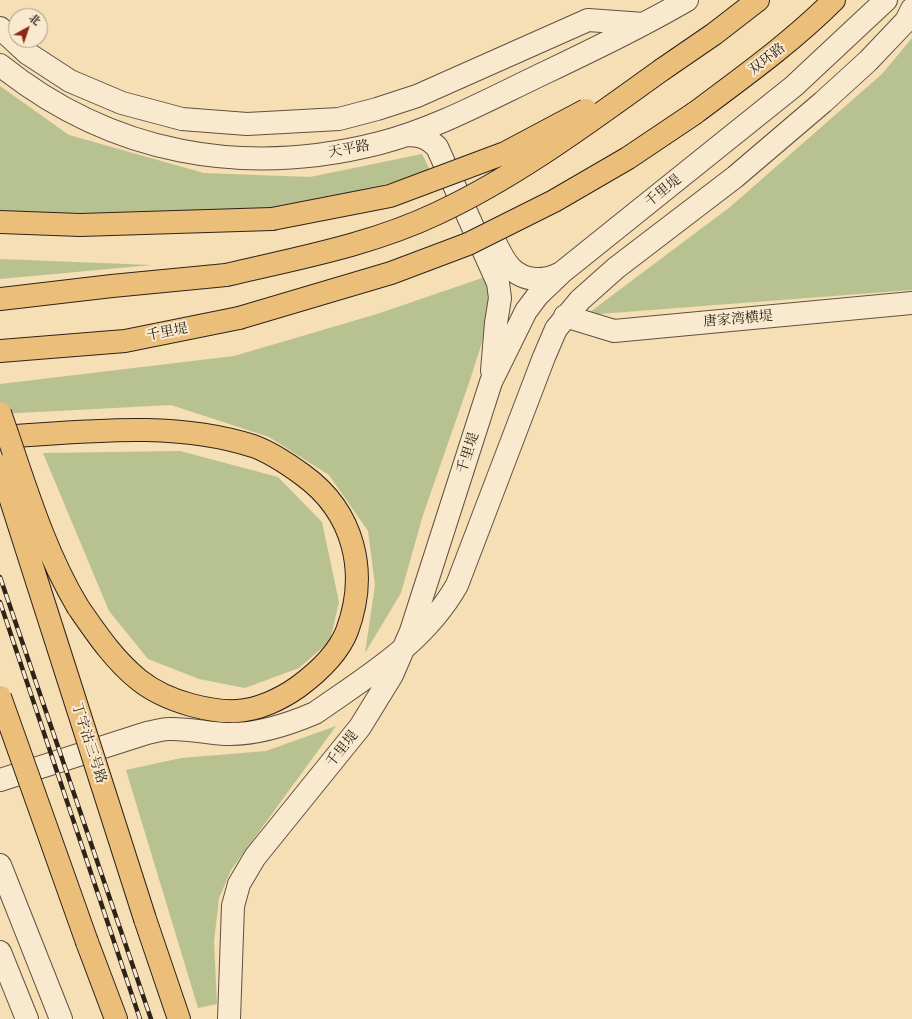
<!DOCTYPE html>
<html>
<head>
<meta charset="utf-8">
<style>
	body { margin:0 }
	#map { position:relative; width:912px; height:1019px; overflow:hidden; background:#f6deb5; font-family:"Libre Caslon Text","Noto Serif SC",serif }
	canvas { display:block }
	.north { position:absolute; left:8px; top:8px; width:40px; height:40px; box-sizing:border-box; background:#f9eacf; border:1px solid #a79a86; border-radius:50%; rotate:40deg; font-size:11px; font-weight:700; line-height:16px; text-align:center; color:#2d2319 }
	.north::after { content:''; display:block; margin:auto; width:14px; height:18px; background:#8f2418; clip-path:polygon(50% 0,100% 100%,50% 72%,0 100%) }
</style>
</head>
<body>
<div id="map">
<canvas width="912" height="1019"></canvas>
<div class="north">北</div>
</div>
<script>
const ctx = document.querySelector('canvas').getContext('2d');
ctx.lineJoin = 'round';
function fill(path, color) {
  ctx.fillStyle = color;
  ctx.fill(path, 'evenodd');
}
function stroke(path, color, width, dash) {
  ctx.strokeStyle = color;
  ctx.lineWidth = width;
  ctx.lineCap = dash ? 'butt' : 'round';
  ctx.setLineDash(dash || []);
  ctx.stroke(path);
}
function write(font, color, halo, rows, align = 'center') {
  ctx.font = font + ' "Libre Caslon Text","Noto Serif SC",serif';
  ctx.lineWidth = 4;
  ctx.setLineDash([]);
  ctx.textBaseline = 'middle';
  ctx.strokeStyle = halo;
  ctx.fillStyle = color;
  for (const [text, x, y, turn = 0] of rows) {
    ctx.save();
    ctx.translate(x, y);
    ctx.rotate((+turn || 0) * Math.PI / 180);
    ctx.textAlign = isNaN(turn) ? turn : align;
    if (halo) ctx.strokeText(text, 0, 0);
    ctx.fillText(text, 0, 0);
    ctx.restore();
  }
}
const green = new Path2D(`
	M912 38V290L586 315 730 207 882 74Z
	M0 86 69 135 204 173 310 177 422 154 431 172 307 205 169 217H0Z
	M0 259 152 265 0 279Z
	M488 276 496 299 469 383 423 515 401 593 365 653 375 585 368 531 329 475 269 437 171 405 0 414V384L234 356 377 314Z
	M180 451 278 477 322 522 339 602 330 641 299 668 245 688 199 679 148 659 109 611 43 453Z
	M336 726 231 870 219 898 214 942 217 1004 198 1008 126 770 181 758 266 751Z`);
const minor = new Path2D(`
	M0 28 27 53 70 81 122 103 182 119 247 124 339 119 377 109 417 96 588 20 644 24
	M0 65C111 154 243 178 380 143 434 129 484 102 534 78 586 53 637 29 687 0
	M407 135C420 135 428 138 437 147L498 283 500 298 496 323 492 371
	M493 238C503 258 510 277 535 279 546 279 551 278 561 273
	M565 316 614 331 912 303
	M0 780 147 733C154 732 161 729 168 729 187 728 207 733 226 734 257 735 287 725 315 713 369 675 424 643 457 585L544 357 556 329 580 300 616 268 735 177 823 102 868 61 906 21 912 9
	M0 865 61 1019
	M0 952 27 1019
	M229 1019 233 906 239 884 255 857 360 727 392 675 411 631 491 382 526 311 538 295 561 273 794 86 886 0`);
const major = new Path2D(`
	M0 222 80 225 272 219
	M0 437C83 432 172 420 253 446 270 452 288 464 303 475 354 512 369 572 347 631 338 654 317 673 298 687 281 699 258 710 237 711 221 712 206 709 191 705 173 700 154 692 139 680 114 660 96 633 78 607
	M145 919 179 1019
	M87 942 116 1019`);
const highway = new Path2D(`
	M663 69 714 34 758 0
	M695 113C743 77 792 42 834 0
	M0 299 112 286 226 275
	M0 351 125 341 239 318`);
const rail = new Path2D(`
	M0 577 151 1019
	M0 602 140 1019`);
const majorBridge = new Path2D(`
	M0 413C23 478 42 547 78 607
	M0 466 145 919
	M0 697 87 942`);
const highwayBridge = new Path2D(`
	M272 219 390 196 505 153 586 110
	M226 275C298 258 371 245 438 213 519 175 590 121 663 69
	M239 318 391 273 468 244 554 201 628 158 695 113`);
const streetNames = [
	["双环路",767,59,-38],
	["天平路",349,149,-10],
	["千里堤",663,191,-39],
	["唐家湾横堤",738,319,-5],
	["千里堤",167,332,-11],
	["千里堤",468,453,-72],
	["丁字沽三号路",89,743,72],
	["千里堤",342,749,-51]
];
fill(green, '#b8c291');
stroke(minor, '#5f5240', 24);
stroke(major, '#2d2319', 24);
stroke(highway, '#2d2319', 24);
stroke(minor, '#f9eacf', 22);
stroke(major, '#ebbf7a', 22);
stroke(highway, '#ebbf7a', 22);
stroke(rail, '#2d2319', 4.5);
stroke(rail, '#f9eacf', 3, [9]);
stroke(majorBridge, '#2d2319', 24, []);
stroke(highwayBridge, '#2d2319', 24, []);
stroke(majorBridge, '#ebbf7a', 22);
stroke(highwayBridge, '#ebbf7a', 22);
write('14px', '#2d2319', '#f9eacf', streetNames);
</script>
</body>
</html>
